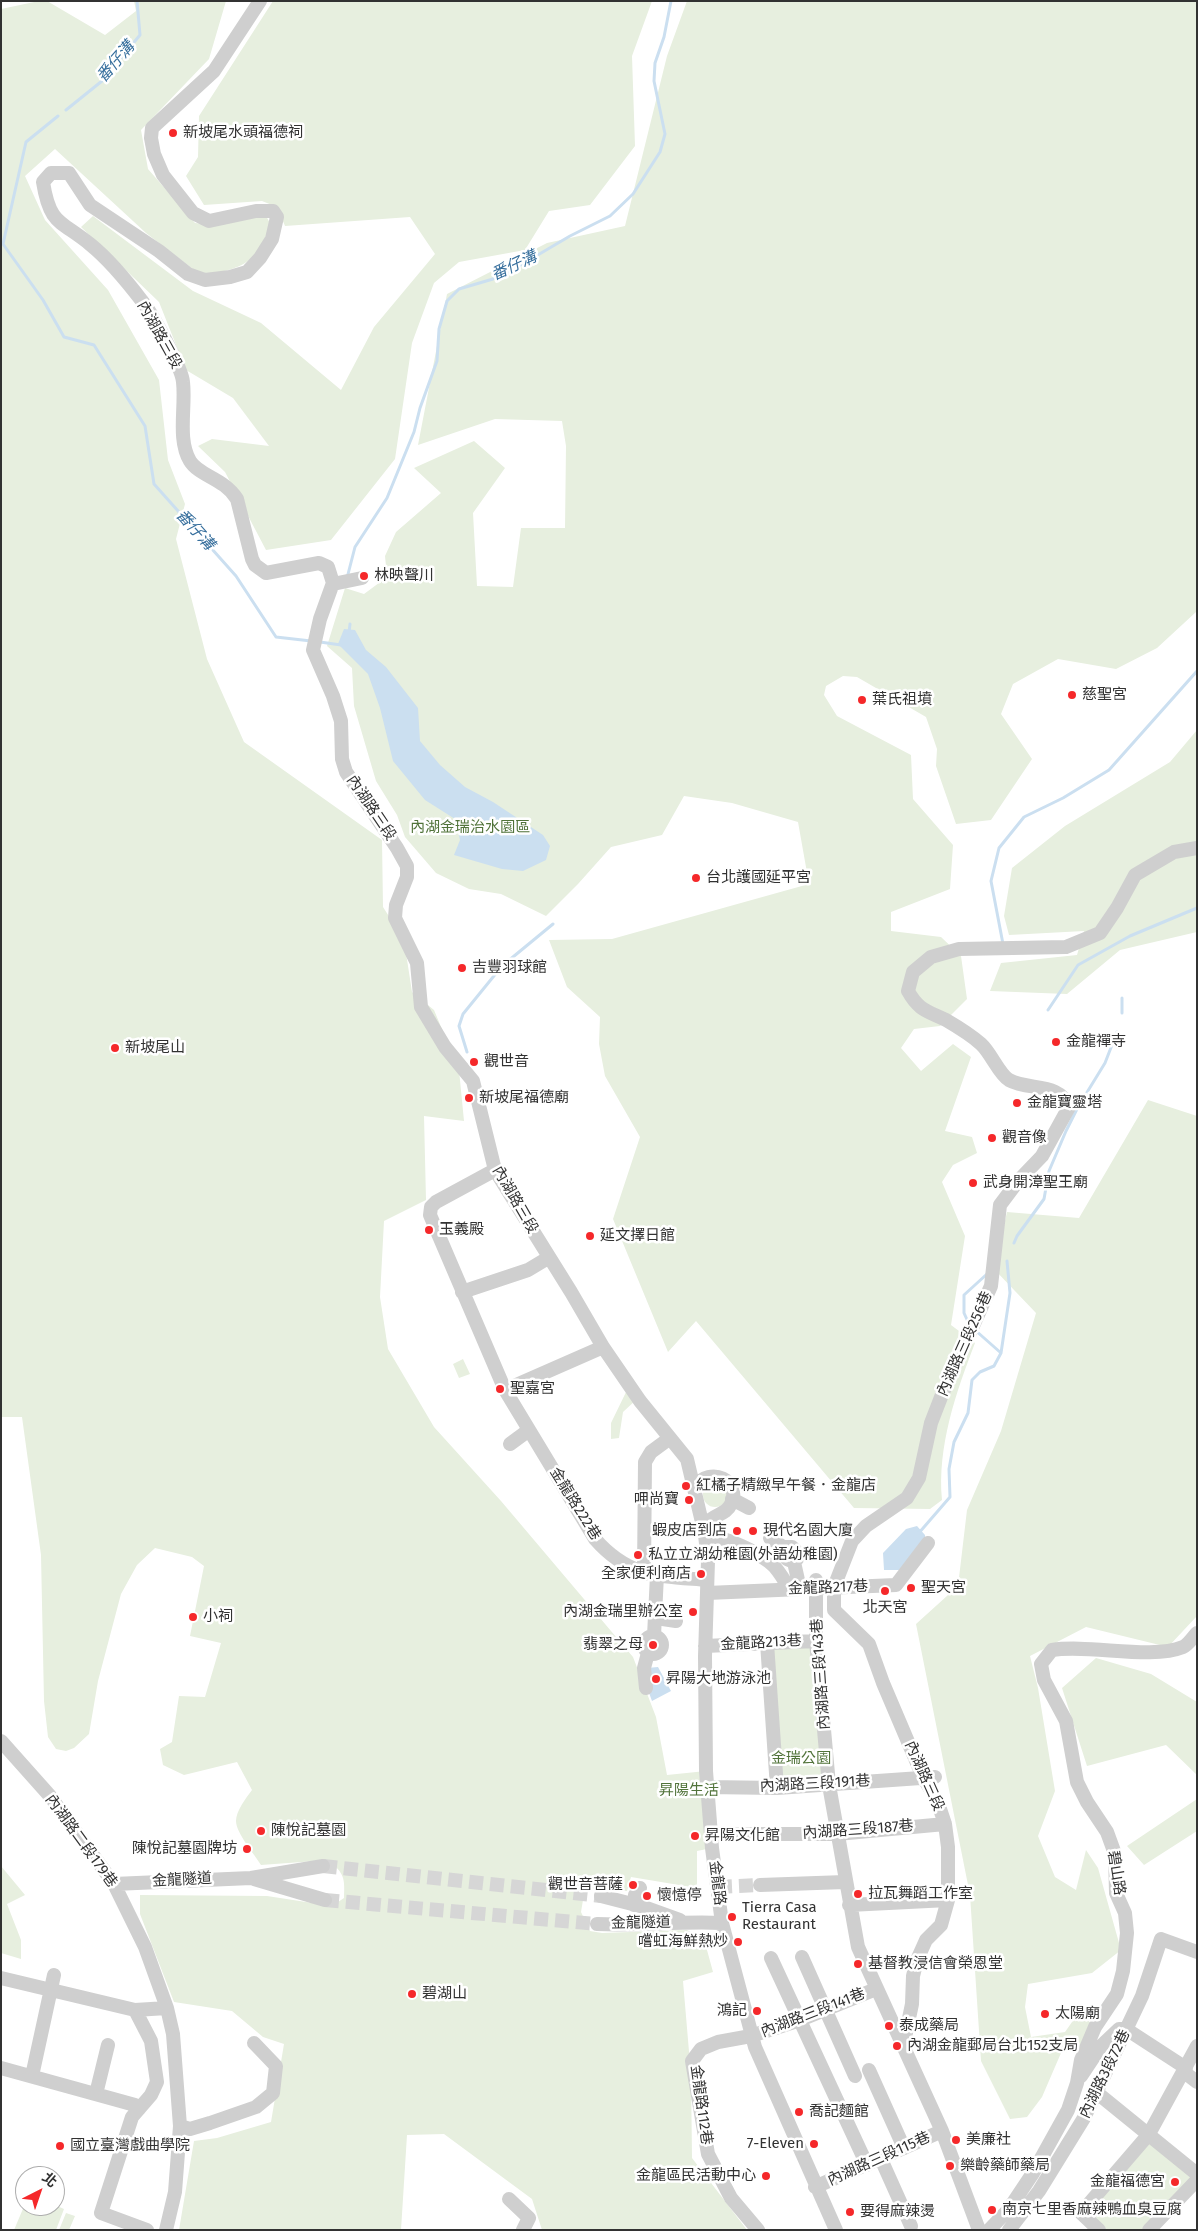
<!DOCTYPE html>
<html>
<head>
<meta charset="utf-8">
<style>
	body { margin:0 }
	#map { position:relative; width:1198px; height:2231px; overflow:hidden; background:#fff; font-family:"Fira Sans","Noto Sans TC",sans-serif }
	canvas { display:block }
	.frame { position:absolute; inset:0; border:2px solid #323232; pointer-events:none }
	.north { position:absolute; left:15px; top:2166px; width:50px; height:50px; box-sizing:border-box; background:#fff; border:1px solid #adadad; border-radius:50%; rotate:41deg; font-size:14px; font-weight:700; line-height:20px; text-align:center; color:#323232 }
	.north::after { content:''; display:block; margin:auto; width:18px; height:22px; background:#f5282a; clip-path:polygon(50% 0,100% 100%,50% 72%,0 100%) }
</style>
</head>
<body>
<div id="map">
<canvas width="1198" height="2231"></canvas>
<div class="frame"></div>
<div class="north">北</div>
</div>
<script>
const ctx = document.querySelector('canvas').getContext('2d');
ctx.lineJoin = 'round';
function fill(path, color) {
  ctx.fillStyle = color;
  ctx.fill(path, 'evenodd');
}
function stroke(path, color, width, dash) {
  ctx.strokeStyle = color;
  ctx.lineWidth = width;
  ctx.lineCap = dash ? 'butt' : 'round';
  ctx.setLineDash(dash || []);
  ctx.stroke(path);
}
function write(font, color, halo, rows, align = 'center') {
  ctx.font = font + ' "Fira Sans","Noto Sans TC",sans-serif';
  ctx.lineWidth = 5;
  ctx.setLineDash([]);
  ctx.textBaseline = 'middle';
  ctx.strokeStyle = halo;
  ctx.fillStyle = color;
  for (const [text, x, y, turn = 0] of rows) {
    ctx.save();
    ctx.translate(x, y);
    ctx.rotate((+turn || 0) * Math.PI / 180);
    ctx.textAlign = isNaN(turn) ? turn : align;
    if (halo) ctx.strokeText(text, 0, 0);
    ctx.fillText(text, 0, 0);
    ctx.restore();
  }
}
const green = new Path2D(`
	M39 1H47L105 35 136 11 134 1H226L209 59 141 130 148 169 195 223 215 225 265 214 271 225C253 266 245 267 202 276L146 233 55 149 25 176 45 220 108 290 159 380 168 460 185 504 176 539 207 659 244 742 382 840 383 907 404 940 412 992 434 1010 459 1070 464 1121 424 1116 426 1200 384 1221 380 1297 388 1349 434 1427 501 1501 633 1657 656 1717 667 1775 706 1771 712 1848 697 1851V1888L631 1877 627 1891 585 1888 581 1912 590 1931 602 1933 687 1930 704 1939 713 1972 683 1981 691 2075 692 2158 747 2230H542L532 2199 444 2134 407 2135 401 2230H179L194 2141 217 2138 271 2122 284 2044 263 2037 232 2011 174 2002 140 1914V1895L267 1896 332 1906 344 1898C345 1877 344 1874 329 1860L261 1865C255 1855 236 1833 236 1821 236 1811 246 1798 252 1790L237 1762 184 1775 163 1765 160 1749 172 1742 179 1696 205 1697 221 1643 190 1636 204 1566 192 1557 155 1548 137 1565 121 1594 98 1681 89 1734 74 1748 66 1751 56 1749 48 1737 44 1701 41 1555 22 1417H1V9Z
	M273 1H652L632 56 635 146 590 205 549 211 525 250 459 262 434 283 412 343 395 459 331 540 266 550 225 472 198 446 212 439 269 446 233 398 186 370 159 302 81 227 93 216 193 291 261 323 341 390 374 327 435 254 410 217 285 226 277 207 262 201 204 205 186 176 198 157 199 116Z
	M687 1H1197L1196 612 1157 648 1116 669 1058 659 1013 684 1001 714 1032 759 991 820 956 824 936 766 937 749 926 717 857 677 843 676 826 686 824 695 837 716 911 755 913 799 953 845 950 889 891 912V931L941 937 961 956 967 999 940 1026 914 1029 901 1048 921 1071 953 1044 971 1057 945 1131 972 1137 977 1153 953 1165 942 1182 965 1236 951 1325 975 1343C956 1392 937 1447 942 1500L930 1509 854 1508 696 1321 668 1352 613 1219 640 1137 605 1076 599 1044 600 1017 567 987 549 940 612 939 809 884 798 822 732 803 684 796 662 835 611 847 578 884 546 916 501 894 469 889 436 873 405 837 397 815 376 781 354 706 352 668 327 646 345 588 364 594 387 577 385 556 396 532 441 493 414 468 474 441 505 468 473 513 477 586 513 587 521 528H565L566 446 562 421 495 419 418 445 447 294 547 243 625 226 667 56Z
	M1197 730V932L1120 950 1067 994 990 991 1001 963 1077 955 1084 931 1009 935 1004 916 1012 868 1065 826 1170 762Z
	M1148 1100 1197 1116V1616L1168 1647 1086 1627 1030 1656 1038 1688 1055 1791 1038 1836 1055 1877 1076 1890 1086 1850 1098 1868 1121 1950 1092 1973 1028 1984 1025 2007 1031 2037 1065 2032 1079 2012 1093 2025 1081 2050 1061 2053 1042 2097 1027 2117 1010 2119 981 2061 970 1895 916 1624 958 1586 967 1510 1001 1431 1036 1313 994 1269 1007 1212 1079 1218Z
	M463 1359 470 1374 459 1378 453 1364Z
	M628 1388 636 1400 623 1412 619 1438 611 1439V1423Z
	M703 1495a12 12 0 1 1 24 0a12 12 0 1 1-24 0Z
	M816 1641 829 1785 777 1788 767 1643Z
	M1096 1658 1151 1674 1197 1702V1775L1166 1745 1087 1766 1062 1688Z
	M1197 1799V1831L1144 1865 1127 1846Z
	M1 1866 25 1895 7 1904 21 1940V1959L1 1953Z
	M1150 2136 1197 2175 1147 2230H1102L1085 2214Z
	M25 2204V2206L55 2205 64 2209 56 2230H14Z
	M66 2213 75 2216 69 2230H59Z`);
const water = new Path2D(`
	M344 629 355 630 366 650 386 667 418 708 420 741 440 765 465 787 493 802 543 835 550 846 546 860 523 871 502 869 454 855 460 840 455 819 425 800 393 761 380 708 368 674 338 644Z
	M917 1526 925 1535V1544L899 1570H884L883 1553 906 1529Z
	M658 1667 671 1691 652 1701 648 1690 647 1668Z`);
const stream = new Path2D(`
	M66 110 102 81 140 35 137 1
	M58 116 26 142 3 244 43 300 64 337 94 345 145 426 154 484 236 576 276 637 311 641
	M347 578 355 547 387 498 414 432 420 408 437 361 439 329 447 301 459 289 493 279 514 269 570 236 610 216 633 194 660 152 665 134 654 81 655 63 664 37 671 1
	M349 633 350 624
	M320 642 341 645
	M1003 944 991 881 999 848 1024 817 1063 798 1109 770 1197 671
	M1048 1010 1078 965 1130 936 1197 908
	M1122 1013V998
	M467 1052 459 1026 463 1014 502 966 553 924
	M1014 1243 1017 1236 1044 1199 1049 1171 1066 1131 1078 1107 1105 1063 1117 1032
	M969 1324 964 1313V1295L987 1274
	M975 1330 1001 1353
	M918 1534 950 1497 949 1469 954 1442 968 1413 972 1380 980 1372 994 1366 1001 1353 1010 1293 1007 1261`);
const minorTunnel = new Path2D(`
	M323 1866 601 1896
	M718 1887 760 1885
	M325 1900 597 1924`);
const minor = new Path2D(`
	M260 1 214 71 152 128 151 138 154 154 163 175 193 213 209 221 256 211H273L277 217 272 239 260 258 247 272 230 277 205 280 188 274 159 251 90 205 69 173H51L43 182C50 226 61 220 91 245 107 258 129 284 142 301 152 313 182 368 183 382 186 407 177 439 190 461 199 476 224 478 237 499L252 559 255 565 266 573 319 563 328 567 333 583 320 619 313 650 333 696 341 721 342 759 346 772 397 848 407 866V877L396 905 395 918 417 963 421 1007 445 1047 473 1081 495 1170 571 1292 603 1347 640 1401 687 1459 705 1535 708 1561 705 1656 706 1771 712 1848 722 1923 755 2047 836 2230
	M333 584 362 578
	M495 1170 436 1202 431 1207 430 1215 505 1390 595 1539C629 1578 660 1576 707 1580
	M462 1292 528 1270 548 1258
	M505 1390 603 1347
	M510 1444 529 1430
	M695 1487C710 1465 742 1481 731 1504 726 1515 714 1514 707 1523L705 1535
	M732 1499 749 1508
	M705 1535C723 1536 761 1553 774 1566 780 1573 785 1581 789 1589
	M770 1538 783 1547
	M783 1547H792L797 1552V1559L794 1562 787 1559 781 1553Z
	M794 1562 800 1589
	M644 1574 645 1462 651 1452 670 1438
	M816 1580V1641L829 1785 858 1947 942 2131 979 2230
	M707 1593 896 1585 928 1543
	M656 1618 676 1621
	M644 1645a9 9 0 1 1 18 0a9 9 0 1 1-18 0Z
	M654 1636 657 1575
	M767 1643 777 1788
	M705 1646 816 1641
	M646 1688 644 1668 648 1653
	M1 1741 50 1796 114 1884 145 1947 167 2008 173 2034 180 2126 175 2192 166 2230
	M707 1787 777 1788 935 1777
	M711 1834H837L945 1824
	M254 1879 325 1900
	M114 1884 251 1878 323 1866
	M760 1885 845 1882
	M601 1896 644 1907 680 1920
	M634 1905 635 1895 640 1888
	M849 1905 948 1900
	M597 1924C639 1926 680 1921 722 1923
	M802 1957 855 2076
	M771 1958 867 2165
	M1 1978 135 2010 167 2008
	M135 2010 151 2041 157 2082 151 2095 132 2117 101 2213 147 2230
	M903 2047 912 2004 913 1976 917 1960 926 1940 941 1925 948 1900V1847L945 1824 937 1800 923 1777 883 1683 869 1644 834 1610V1587L852 1541 866 1526 907 1498 919 1478 931 1423 943 1392 991 1286 1000 1205 1018 1181 1042 1156 1069 1107C1060 1082 1029 1091 1009 1080 999 1074 991 1053 981 1044 971 1035 958 1027 946 1020 928 1011 919 1011 908 991L913 972 931 957 959 949 1066 947 1100 933 1117 908 1135 875 1174 852 1197 848
	M1 2068 135 2105 139 2109
	M869 2070 904 2148
	M1184 2072 1197 2082
	M32 2076 54 1975
	M1081 2076 1101 2046 1119 2029H1126L1186 2068
	M1096 2092 1197 2174
	M96 2094 108 2045
	M180 2126 190 2129 210 2123 256 2107 273 2093 276 2066 254 2043
	M881 2159 911 2226
	M815 2187 942 2131
	M509 2199 529 2218 523 2230
	M758 2230 731 2198 708 2154 692 2061 701 2049 718 2042 751 2036 800 2020 876 1989
	M989 2230 1009 2209 1033 2173 1068 2110 1077 2083 1081 2060 1095 2027 1117 1994 1123 1971 1127 1933 1125 1913 1116 1893 1115 1854 1107 1832 1087 1802 1077 1782 1066 1721 1044 1680 1041 1664 1052 1650C1090 1644 1151 1660 1183 1647 1188 1645 1193 1637 1197 1633
	M1009 2230 1039 2191 1084 2118 1142 1996 1161 1939 1197 1952
	M1099 2230 1081 2213 1149 2134 1197 2046
	M1149 2230 1197 2180`);
const markers = [
	[173,133,5,"#f5282a"],
	[364,576,5,"#f5282a"],
	[1072,695,5,"#f5282a"],
	[862,700,5,"#f5282a"],
	[696,878,5,"#f5282a"],
	[462,968,5,"#f5282a"],
	[1056,1042,5,"#f5282a"],
	[115,1048,5,"#f5282a"],
	[474,1062,5,"#f5282a"],
	[469,1098,5,"#f5282a"],
	[1017,1103,5,"#f5282a"],
	[992,1138,5,"#f5282a"],
	[973,1183,5,"#f5282a"],
	[429,1230,5,"#f5282a"],
	[590,1236,5,"#f5282a"],
	[500,1389,5,"#f5282a"],
	[686,1486,5,"#f5282a"],
	[689,1500,5,"#f5282a"],
	[737,1531,5,"#f5282a"],
	[753,1531,5,"#f5282a"],
	[638,1555,5,"#f5282a"],
	[701,1574,5,"#f5282a"],
	[911,1588,5,"#f5282a"],
	[885,1591,5,"#f5282a"],
	[693,1612,5,"#f5282a"],
	[193,1617,5,"#f5282a"],
	[653,1645,5,"#f5282a"],
	[656,1679,5,"#f5282a"],
	[261,1831,5,"#f5282a"],
	[695,1836,5,"#f5282a"],
	[247,1849,5,"#f5282a"],
	[633,1885,5,"#f5282a"],
	[858,1894,5,"#f5282a"],
	[647,1896,5,"#f5282a"],
	[732,1917,5,"#f5282a"],
	[738,1942,5,"#f5282a"],
	[858,1964,5,"#f5282a"],
	[412,1994,5,"#f5282a"],
	[757,2011,5,"#f5282a"],
	[1045,2014,5,"#f5282a"],
	[889,2026,5,"#f5282a"],
	[897,2046,5,"#f5282a"],
	[799,2112,5,"#f5282a"],
	[956,2140,5,"#f5282a"],
	[814,2144,5,"#f5282a"],
	[60,2146,5,"#f5282a"],
	[950,2166,5,"#f5282a"],
	[766,2176,5,"#f5282a"],
	[1175,2182,5,"#f5282a"],
	[992,2210,5,"#f5282a"],
	[850,2212,5,"#f5282a"]
];
const poiNames = [
	["新坡尾水頭福德祠",183,133],
	["林映聲川",374,576],
	["慈聖宮",1082,695],
	["葉氏祖墳",872,700],
	["台北護國延平宮",706,878],
	["吉豐羽球館",472,968],
	["金龍禪寺",1066,1042],
	["新坡尾山",125,1048],
	["觀世音",484,1062],
	["新坡尾福德廟",479,1098],
	["金龍寶靈塔",1027,1103],
	["觀音像",1002,1138],
	["武身開漳聖王廟",983,1183],
	["玉義殿",439,1230],
	["延文擇日館",600,1236],
	["聖嘉宮",510,1389],
	["紅橘子精緻早午餐．金龍店",696,1486],
	["呷尚寶",679,1500,"right"],
	["蝦皮店到店",727,1531,"right"],
	["現代名園大廈",763,1531],
	["私立立湖幼稚園(外語幼稚園)",648,1555],
	["全家便利商店",691,1574,"right"],
	["聖天宮",921,1588],
	["北天宮",885,1608,"center"],
	["內湖金瑞里辦公室",683,1612,"right"],
	["小祠",203,1617],
	["翡翠之母",643,1645,"right"],
	["昇陽大地游泳池",666,1679],
	["陳悅記墓園",271,1831],
	["昇陽文化館",705,1836],
	["陳悅記墓園牌坊",237,1849,"right"],
	["觀世音菩薩",623,1885,"right"],
	["拉瓦舞蹈工作室",868,1894],
	["懷憶停",657,1896],
	["Tierra Casa",742,1908],
	["Restaurant",742,1925],
	["嚐虹海鮮熱炒",728,1942,"right"],
	["基督教浸信會榮恩堂",868,1964],
	["碧湖山",422,1994],
	["鴻記",747,2011,"right"],
	["太陽廟",1055,2014],
	["泰成藥局",899,2026],
	["內湖金龍郵局台北152支局",907,2046],
	["喬記麵館",809,2112],
	["美廉社",966,2140],
	["7-Eleven",804,2144,"right"],
	["國立臺灣戲曲學院",70,2146],
	["樂齡藥師藥局",960,2166],
	["金龍區民活動中心",756,2176,"right"],
	["金龍福德宮",1165,2182,"right"],
	["南京七里香麻辣鴨血臭豆腐",1002,2210],
	["要得麻辣燙",860,2212]
];
const streetNames = [
	["內湖路三段",159,335,61],
	["內湖路三段",371,808,56],
	["內湖路三段",515,1200,60],
	["內湖路三段256巷",965,1344,-66],
	["金龍路222巷",575,1504,58],
	["金龍路217巷",828,1588,-2],
	["金龍路213巷",761,1643,-3],
	["內湖路三段143巷",821,1674,-94],
	["內湖路三段",924,1776,66],
	["內湖路三段191巷",815,1784,-3],
	["內湖路三段187巷",858,1830,-4],
	["內湖路二段179巷",81,1841,54],
	["碧山路",1116,1873,81],
	["金龍隧道",182,1880,-3],
	["金龍路",717,1883,83],
	["金龍隧道",641,1923,-1],
	["內湖路三段141巷",813,2013,-21],
	["內湖路3段72巷",1105,2074,-64],
	["金龍路112巷",701,2105,82],
	["內湖路三段115巷",879,2159,-24]
];
const parkNames = [
	["內湖金瑞治水園區",470,828],
	["金瑞公園",801,1759],
	["昇陽生活",689,1791]
];
const waterNames = [
	["番仔溝",116,62,-49],
	["番仔溝",514,266,-25],
	["番仔溝",195,530,48]
];
fill(green, '#e7efdf');
fill(water, '#cbdff0');
stroke(stream, '#cbdff0', 3);
stroke(minorTunnel, '#d6d6d6', 14, [14, 7]);
stroke(minor, '#cfcfcf', 14);
for (const [x, y, r, color] of markers) {
  const dot = new Path2D();
  dot.arc(x, y, r, 0, 2 * Math.PI);
  ctx.fillStyle = color;
  ctx.fill(dot);
  stroke(dot, '#fff', 2);
}
write('15px', '#323232', '#fff', poiNames, 'left');
write('15px', '#323232', '#fff', streetNames);
write('15px', '#51733a', '#fff', parkNames);
write('italic 16px', '#376f9d', '#fff', waterNames);
</script>
</body>
</html>
